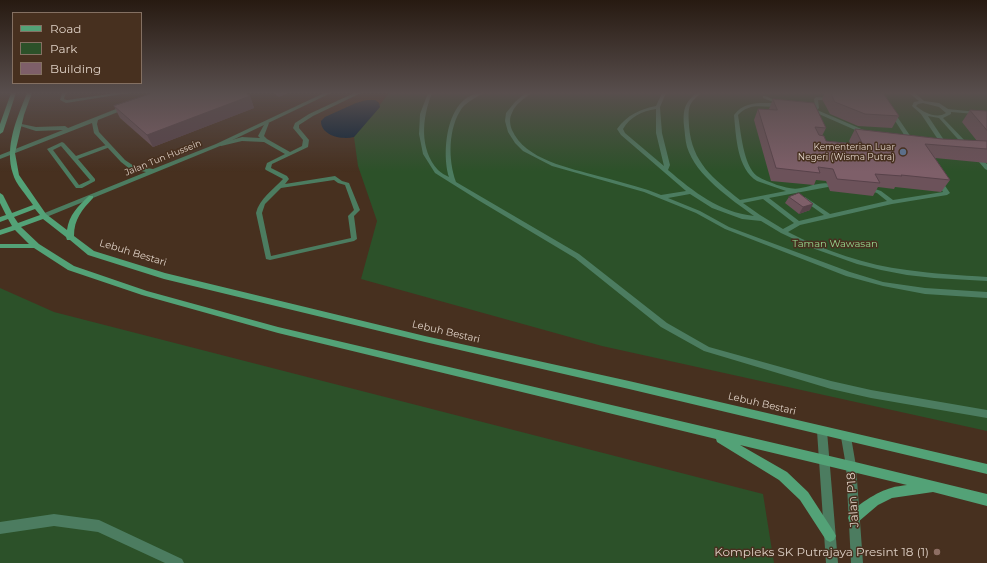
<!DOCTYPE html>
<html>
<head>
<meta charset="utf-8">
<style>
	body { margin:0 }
	#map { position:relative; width:987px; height:563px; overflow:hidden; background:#47301f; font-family:Montserrat,sans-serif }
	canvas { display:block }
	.legend { position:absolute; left:12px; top:12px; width:130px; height:72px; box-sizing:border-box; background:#47301f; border:1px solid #847062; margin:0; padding:5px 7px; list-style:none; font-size:12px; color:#dfd1c6 }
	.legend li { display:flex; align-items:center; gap:8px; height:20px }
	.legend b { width:20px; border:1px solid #847062 }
</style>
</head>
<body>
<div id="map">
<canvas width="987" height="563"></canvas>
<ul class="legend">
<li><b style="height:5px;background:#53a277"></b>Road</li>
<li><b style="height:11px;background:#2c5129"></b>Park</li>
<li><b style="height:11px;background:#7e5f69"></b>Building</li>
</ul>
</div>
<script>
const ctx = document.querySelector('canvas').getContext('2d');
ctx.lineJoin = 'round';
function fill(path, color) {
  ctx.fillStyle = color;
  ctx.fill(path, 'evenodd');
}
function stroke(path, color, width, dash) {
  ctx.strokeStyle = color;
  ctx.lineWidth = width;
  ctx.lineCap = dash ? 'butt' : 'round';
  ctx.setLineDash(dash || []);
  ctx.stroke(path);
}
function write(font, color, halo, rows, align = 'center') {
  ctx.font = font + ' Montserrat,sans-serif';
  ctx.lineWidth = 3;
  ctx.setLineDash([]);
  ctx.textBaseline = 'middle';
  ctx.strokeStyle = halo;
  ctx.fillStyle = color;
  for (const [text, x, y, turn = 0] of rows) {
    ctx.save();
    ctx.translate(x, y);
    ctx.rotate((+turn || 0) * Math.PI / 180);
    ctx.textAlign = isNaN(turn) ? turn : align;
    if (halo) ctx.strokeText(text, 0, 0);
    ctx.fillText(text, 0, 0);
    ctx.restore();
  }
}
const green = new Path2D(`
	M389 93H987V431L602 346 361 279 377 221 358 166 354 137Z
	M0 288 54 312 763 494 774 563H0Z`);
const water = new Path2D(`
	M367 100H375L379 103 380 107 354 137C342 140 321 136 321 121L325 117 356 103Z`);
const service = new Path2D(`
	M62 93H66L64 99 67 100 115 93H129L66 103 60 100Z
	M354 93H361L313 116 299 125V128L309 140 308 147 272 164 271 168 287 176 289 179 285 184 335 176 342 181 349 183 360 210 354 216 357 239 354 241 270 260 266 259 256 213C259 199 274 189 283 179L266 170 265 169 267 163 285 154 264 142 242 141 221 146 218 144 242 137 260 138 258 136 265 123 267 122 269 123 264 136 267 139 290 152 302 146 303 140 293 128 295 123 309 114ZM334 180 338 183 345 185 354 210 348 216 351 238 271 256 262 213 265 204 281 188Z
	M428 93H432C422 118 419 149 438 170 441 173 445 175 449 177 441 151 447 93 483 93 476 98 468 101 462 108 448 128 448 160 456 182L579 254 667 323 709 347 831 381 871 390 987 410V418L871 398 831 389 704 351 661 327 575 258 478 200 435 173 423 154 419 134 420 114Z
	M525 93H531C524 99 515 104 512 113 509 118 510 125 512 130 525 160 570 168 598 176 615 180 631 185 648 190L661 195 686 191 621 135 617 129C627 115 640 109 656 106L662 93H666L660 107 662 133 670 165 668 170C694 192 719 212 754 216 731 199 696 176 687 147 685 140 685 133 684 126 683 110 684 104 696 93H701C698 96 694 99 692 102 687 108 689 119 689 126 692 163 713 178 740 200L786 191 757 181C737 169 736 136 734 115 744 101 760 103 776 103L763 98V96H765L783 103V105C768 111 753 99 738 115 741 132 743 165 757 176 763 180 771 182 777 185 786 187 792 190 801 188 809 187 824 180 831 185L828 187 769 198 799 221 824 215 803 200V198L805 197 830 214 887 201 877 193 867 190 866 189 869 187 881 191 893 200 943 192 936 181 939 179 941 180 950 193 947 195 892 204 800 225 788 232C825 251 866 265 907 270 934 274 960 275 987 277V281L934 278 907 275 881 270 857 264 815 249 781 233 761 221 742 219 712 208 690 194 668 198 700 211 729 227 850 272 883 282 925 288 987 292V298L925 294 883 286 846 276 725 229 696 213 644 192 552 166 523 151 515 143 508 132 505 121 506 113 515 102ZM656 109V133L664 166 625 133 623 129C630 117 642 111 656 109ZM763 199 794 223 783 229 760 215 743 203Z
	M909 93H915L924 101 939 103 948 109 987 113V115L951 112V114L943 118 969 145 970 146 967 148 965 147 939 118 928 116 948 146 947 147H943L921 114 912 106 914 102 919 101ZM923 103 939 107 946 113C937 119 924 113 916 106L918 104Z
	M816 97 831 98 833 99 831 100H818L819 108 817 110 866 131V133H862L812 111 805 110V108H812L815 107 814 99Z
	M890 112H894L915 143 914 144H910L890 113Z
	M62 142 64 143 76 156 106 145H110V147L78 159 95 179V181L82 188H76L47 149ZM61 146 90 180 79 185 53 150Z
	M982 160 987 164V170L985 169 979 162Z`);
const minor = new Path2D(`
	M324 93H331L220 146 44 218H42L40 216 42 214 146 172 130 169 121 162 94 133 92 123 0 159V155L63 130 36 131 17 125V123L36 127 65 126 68 128 126 105 129 107 128 108 98 120 97 124 99 132 125 160 134 166 153 169 216 144Z
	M54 514 99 520 182 559 184 563H165L98 532 54 526 0 534V522Z`);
const tertiary = new Path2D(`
	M822 426 826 428 827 431 838 563H826L817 431 818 428Z
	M846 432 850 434 851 437 856 466 863 563H851L846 466 841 437 842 434Z`);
const secondary = new Path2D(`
	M11 93H16L3 132 0 134V124Z
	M27 93H32L24 115 15 153 19 175 46 214 67 230C69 215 78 206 89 196H93V198C82 210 74 219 74 236L94 251 165 273 425 336 629 381 987 464V474L629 389 425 342 164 279 88 255 70 240H67L66 237 43 219 21 227 39 244 74 266 147 291 278 327 851 461 987 494V506L933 492 892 498 878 505 858 522 854 524 850 522 848 518C853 506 879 491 891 488 896 486 902 486 907 485L740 445 787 472 808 492 834 532 836 536 834 540 830 542 826 540 800 500 779 480 717 442 716 439 278 333 142 295 68 270 34 248H0V244H29L15 230 0 235V230L12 226 8 219 0 222V217L6 215 0 203V193L3 195 12 213 33 205C27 196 15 183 13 174 4 147 17 118 27 93ZM35 209 40 215 18 223 14 217Z`);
const wall = new Path2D(`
	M274 93H287L279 97Z
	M825 93H831L899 116 892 128 858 126 830 114 822 99Z
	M250 96 254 108 153 147 120 118 114 106Z
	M773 99 826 128 822 136 826 141 850 143 849 141 855 129 942 139 977 141 962 122 970 110 987 111V163L935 158 950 180 941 192 895 187 894 189 878 187 873 196 830 191 826 181 816 180 814 185 771 181 754 120 758 109H769Z
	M789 197 810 210 799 214 785 203Z`);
const shadedWall = new Path2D(`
	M278 93H287L279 97Z
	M250 96 254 108 153 147 147 135Z
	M813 204 810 210 799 214 803 207Z`);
const building = new Path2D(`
	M153 93H245L250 96 147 135 114 106Z
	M831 93H883L899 116 865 114 835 102Z
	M773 99 814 103 826 128 815 127 819 135 824 136 826 141 863 145 855 129 942 139 987 141V149L925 144 950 180 901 175 902 176 875 174 880 183 837 179 833 169 818 167 820 173 776 168 758 109 777 110Z
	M970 110 987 111V130Z
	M799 193 813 204 803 207 789 197Z`);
const markers = [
	[903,152,4,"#5c6f8a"],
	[937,552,4,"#8d6e63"]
];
const farPoinames = [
	["Kementerian Luar",895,147],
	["Negeri (Wisma Putra)",895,157]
];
const farStreetnames = [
	["Jalan Tun Hussein",163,158,-22]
];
const parkNames = [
	["Taman Wawasan",835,244]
];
const streetNames = [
	["Lebuh Bestari",133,253,17],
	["Lebuh Bestari",446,332,13],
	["Lebuh Bestari",762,404,13]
];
const nearStreetnames = [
	["Jalan P18",853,500,-94]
];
const nearPoinames = [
	["Kompleks SK Putrajaya Presint 18 (1)",929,552]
];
fill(green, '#2c5129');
fill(water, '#051f37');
fill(service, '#4c7c60');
fill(minor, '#4c7c60');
fill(tertiary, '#4c7c60');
fill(secondary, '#53a277');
fill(wall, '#6c525a');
fill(shadedWall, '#58424a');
fill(building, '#7e5f69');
stroke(building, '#58424a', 1);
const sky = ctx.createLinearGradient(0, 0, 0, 172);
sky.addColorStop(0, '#271a11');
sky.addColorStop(0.54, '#584e4d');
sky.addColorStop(1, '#584e4d00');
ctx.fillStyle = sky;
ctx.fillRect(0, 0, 987, 172);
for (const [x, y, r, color] of markers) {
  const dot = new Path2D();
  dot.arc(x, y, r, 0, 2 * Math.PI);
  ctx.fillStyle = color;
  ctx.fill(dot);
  stroke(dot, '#47301f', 1.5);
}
write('9px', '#dfd1c6', '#47301f', farPoinames, 'right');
write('9px', '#dfd1c6', '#47301f', farStreetnames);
write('10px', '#94d78e', '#47301f', parkNames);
write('10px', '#dfd1c6', '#47301f', streetNames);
write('12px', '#dfd1c6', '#47301f', nearStreetnames);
write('12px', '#dfd1c6', '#47301f', nearPoinames, 'right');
</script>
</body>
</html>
